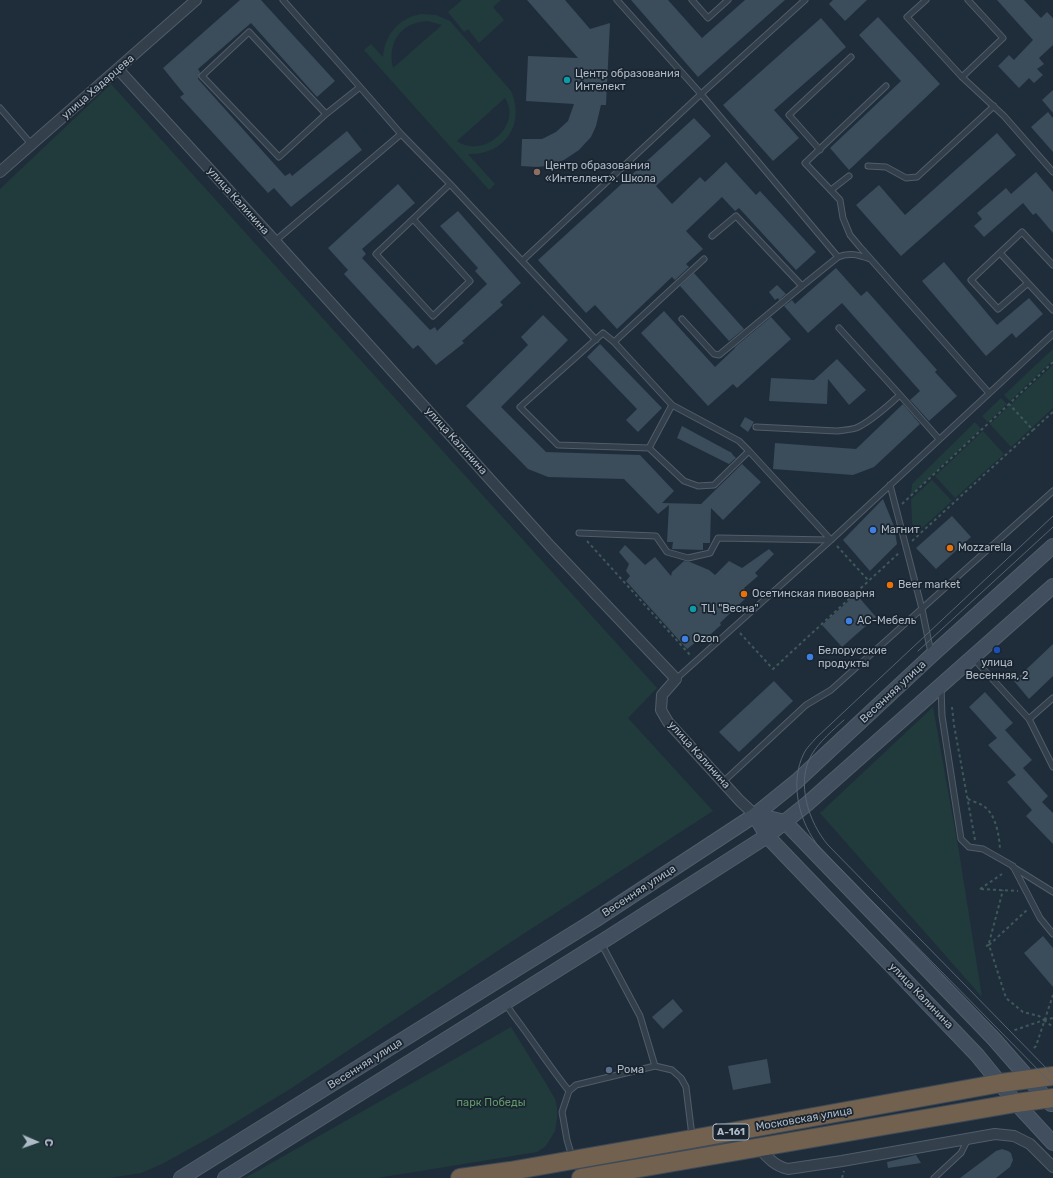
<!DOCTYPE html>
<html>
<head>
<meta charset="utf-8">
<style>
	body { margin:0 }
	#map { position:relative; width:1053px; height:1178px; overflow:hidden; background:#1f2d3b; font-family:Rubik,sans-serif }
	canvas { display:block }
	.north { position:absolute; left:16px; top:1122px; width:40px; height:40px; -webkit-text-stroke:3px #19242f; paint-order:stroke; rotate:92deg; font-size:11px; font-weight:700; line-height:16px; text-align:center; color:#aebac7 }
	.north::after { content:''; display:block; margin:auto; width:14px; height:18px; background:#aebac7; clip-path:polygon(50% 0,100% 100%,50% 72%,0 100%) }
</style>
</head>
<body>
<div id="map">
<canvas width="1053" height="1178"></canvas>
<div class="north">С</div>
</div>
<script>
const ctx = document.querySelector('canvas').getContext('2d');
ctx.lineJoin = 'round';
function fill(path, color) {
  ctx.fillStyle = color;
  ctx.fill(path, 'evenodd');
}
function stroke(path, color, width, dash) {
  ctx.strokeStyle = color;
  ctx.lineWidth = width;
  ctx.lineCap = dash ? 'butt' : 'round';
  ctx.setLineDash(dash || []);
  ctx.stroke(path);
}
function write(font, color, halo, rows, align = 'center') {
  ctx.font = font + ' Rubik,sans-serif';
  ctx.lineWidth = 3.5;
  ctx.setLineDash([]);
  ctx.textBaseline = 'middle';
  ctx.strokeStyle = halo;
  ctx.fillStyle = color;
  for (const [text, x, y, turn = 0] of rows) {
    ctx.save();
    ctx.translate(x, y);
    ctx.rotate((+turn || 0) * Math.PI / 180);
    ctx.textAlign = isNaN(turn) ? turn : align;
    if (halo) ctx.strokeText(text, 0, 0);
    ctx.fillText(text, 0, 0);
    ctx.restore();
  }
}
const green = new Path2D(`
	M462 0H501L493 7 504 20 479 43 468 29 464 32 448 12Z
	M421 14 436 15 450 21 511 91C526 125 504 155 468 154L495 184 489 190 364 50 371 44 383 57C385 34 399 18 421 14ZM428 21 442 25 393 68C387 42 401 22 428 21ZM505 98C523 125 483 160 457 141Z
	M111 84 657 688 628 718 713 811 517 938 290 1089 218 1133 162 1164 141 1173 109 1178H0V189Z
	M1053 349V360L1010 401 1004 395Z
	M1053 365V408L1011 447 990 424Z
	M1001 398 1007 404 988 422 982 416Z
	M975 422 981 429 911 495 912 484Z
	M983 431 1004 454 955 498 935 476Z
	M932 480 952 501 913 536 911 499Z
	M933 707 959 852 982 997 820 813Z
	M511 1027 547 1085 555 1099 557 1108V1119L555 1131 546 1146 537 1152 377 1178H245Z`);
const building = new Path2D(`
	M240 0H261L335 81 317 97 251 23 198 69 200 72 198 79 285 176 290 173 292 176 347 131 362 150 291 207 274 188 268 193 180 97 184 94 163 68Z
	M527 0H565L590 29 610 23 606 105H601L596 126 591 137 579 150 564 160 546 166 537 167 521 166 522 139H542L556 132 568 121 574 104 526 101 528 56 578 58Z
	M631 0H668L702 38 745 0H785L698 77Z
	M833 0H867L845 21 829 4Z
	M997 0H1024L1041 18 1047 12 1053 18V45L1039 58 1044 64 1037 69 1043 75 1034 83 1029 78 1019 88 998 66 1009 55 1014 60 1033 40Z
	M878 17 940 84 849 170 830 148 901 81 859 35Z
	M821 18 846 47 774 110 799 138 773 161 723 105Z
	M1053 90V113L1042 100Z
	M1048 112 1053 118V152L1031 127Z
	M694 118 711 136 656 186 672 204 700 177 705 182 726 162 756 195 760 191 816 252 796 270 739 208 735 211 722 197 686 231 703 249 686 264 689 267 675 280 672 277 617 329 595 305 586 313 538 260Z
	M997 133 1016 155 901 256 856 205 879 185 905 215Z
	M1036 172 1053 192V233L1036 213 1033 215 1023 203 984 237 974 226 982 219 977 213 1006 188 1011 194Z
	M398 184 415 203 362 249 366 254 362 258 430 330 435 327 437 331 487 284 475 271 478 268 440 226 458 211 521 283 500 302 503 305 462 341 464 343 436 365 418 345 413 349 344 274 348 270 328 248Z
	M944 262 997 325 1029 298 1043 314 1016 338 1012 333 986 356 922 281Z
	M836 268 861 296 867 291 937 370 935 372 957 396 929 421 910 400 920 391 842 303 808 333 784 306 792 300 795 304Z
	M694 273 744 329 729 341 680 286Z
	M777 285 786 294 779 300 778 298 775 300 769 292Z
	M664 311 715 367 735 348V347L771 317 791 339 737 388 733 384 708 406 641 333Z
	M543 315 568 340 501 407 546 452 640 455 674 491 662 503 701 504 742 464 761 482 723 520 711 508 710 543H703V550L672 549 673 542H667L669 505 658 514 624 479 548 477 528 469 466 406 528 345 521 337Z
	M600 344 662 408 638 432 626 420 637 409 587 357Z
	M837 359 866 390 849 405 828 379 827 404 769 401 771 378 814 380Z
	M903 404 920 424 874 467 853 475 773 469 775 443 856 449Z
	M745 417 754 422 748 432 740 426Z
	M682 426 732 453V454L736 458 729 464 677 438Z
	M883 499 894 526 897 544 870 571 843 540Z
	M952 516 971 537 936 569 916 548Z
	M625 545 645 565 655 557 671 576 672 572 684 561 690 562 709 570 715 575 729 561 742 568 769 549 774 554 755 573 758 576 744 588 749 595 720 623 721 625 701 643 696 642 687 649 626 581 630 576 626 571 629 564 619 552Z
	M856 594 876 617 842 647 822 625Z
	M1053 644V676L1029 699 1014 681Z
	M774 681 793 701 739 752 719 732Z
	M985 692 1013 723 1005 730 1032 760 1023 768 1048 796 1042 802 1053 813V844L1026 816 1032 810 1007 782 1016 775 988 745 997 738 969 707Z
	M1043 936 1053 948V987L1024 953Z
	M673 999 683 1011 663 1029 652 1017Z
	M767 1059 771 1083 733 1090 728 1066Z
	M1002 1149 1008 1151 1011 1153 1013 1160 1010 1167 996 1178H960L996 1151Z
	M916 1155 921 1163 888 1168 887 1162Z`);
const path = new Path2D(`
	M1053 362 1009 404 1033 430 1053 412
	M902 504 1009 404
	M587 541 691 656
	M912 541 1033 430
	M837 546 868 580
	M740 633 773 669 900 552
	M952 707 954 725 975 840
	M968 799C972 801 978 803 982 805 996 813 999 835 1000 849
	M980 889 1002 874
	M981 889 1018 891
	M989 943 1003 890
	M989 945 1028 909
	M986 946 989 945 1006 998 1023 1012 1039 1016 1044 1020 1012 1031
	M1044 1020 1053 1027
	M1044 1020 1053 1018
	M1034 1048 1036 1046 1053 995
	M842 1178 844 1171`);
const lane = new Path2D(`
	M283 0 360 87
	M692 0 708 18 728 0
	M805 0 701 94 838 257
	M926 0 907 17 962 77 1004 116 1053 172
	M962 77 1003 38 968 0
	M886 86 805 163 840 200 843 218 850 235 860 247 989 393
	M0 108 32 145
	M326 114 249 32 202 76 279 157 326 114 360 87 401 134 450 184 596 340
	M820 150 789 115 851 57
	M868 166 886 167 906 178 917 177 994 106
	M831 190 849 176
	M413 219 470 281 433 316 376 254 450 184
	M712 236 736 216 802 286 838 257C849 252 859 255 870 259
	M275 241 401 134
	M1000 253 1053 310
	M522 261 701 94 617 0
	M1028 283 998 309 971 280 1022 232 1053 265
	M682 319 714 354 719 355 802 286
	M839 328 900 395
	M614 342 704 259
	M756 427 837 431C843 430 850 430 856 428 872 421 887 406 900 395L939 439
	M649 448 672 405
	M749 451 714 485 698 486 684 481 649 448 558 445 520 407 603 333 614 342 672 405 739 441 749 451 831 540
	M890 485 922 609 931 653
	M579 533 656 536 667 552 688 558 710 553 718 538 831 540
	M974 659 1029 719 1053 767
	M676 679 831 540 1053 334
	M941 687 942 716 961 839 969 847 983 849 1013 866 1040 918 1053 934
	M1029 719 1053 698
	M723 782 806 705 831 690 1053 491
	M1013 867 1053 892
	M601 943 640 1016 655 1066
	M505 1003C511 1012 517 1020 523 1028 539 1050 553 1071 569 1091
	M572 1157 567 1140 562 1112 569 1091 576 1085 655 1066 672 1070 681 1078 686 1087 692 1136
	M934 1178 961 1153 968 1139`);
const street = new Path2D(`
	M118 69 275 241 551 547 676 679 662 695 661 710 668 722 740 801 755 815
	M0 172 196 0
	M759 1148C768 1158 775 1166 788 1169L842 1161 995 1134 1014 1136 1030 1144 1053 1167`);
const secondary = new Path2D(`
	M755 815 767 836 977 1055 1016 1103 1053 1143
	M755 815 785 822 994 1039 1051 1104
	M181 1178 595 920 755 815 797 781 932 655 1053 546
	M225 1178 611 936 767 836 807 804 1053 586`);
const highway = new Path2D(`
	M460 1178 510 1171 692 1139 1001 1083 1053 1076
	M581 1178 1016 1103 1053 1098`);
const tram = new Path2D(`
	M1053 516 816 738C812 743 807 747 804 753 789 783 799 823 820 848L1053 1085
	M918 651 1053 527
	M844 720C833 730 820 741 812 754 795 782 809 823 828 845L1053 1075`);
const markers = [
	[567,80,4,"#0f9aa8"],
	[537,172,4,"#8d6e63"],
	[873,530,4,"#3f7fe0"],
	[950,548,4,"#e8710a"],
	[890,585,4,"#e8710a"],
	[744,594,4,"#e8710a"],
	[693,609,4,"#0f9aa8"],
	[849,621,4,"#3f7fe0"],
	[685,639,4,"#3f7fe0"],
	[997,650,4,"#1a4fb4"],
	[810,657,4,"#3f7fe0"],
	[609,1070,4,"#5c6f8a"]
];
const shields = [
	[731,1132,36]
];
const shieldNames = [
	["А-161",731,1132]
];
const poiNames = [
	["Центр образования",575,74],
	["Интелект",575,87],
	["Центр образования",545,166],
	["«Интеллект». Школа",545,179],
	["Магнит",881,530],
	["Mozzarella",958,548],
	["Beer market",898,585],
	["Осетинская пивоварня",752,594],
	["ТЦ \"Весна\"",701,609],
	["АС-Мебель",857,621],
	["Ozon",693,639],
	["Белорусские",818,651],
	["продукты",818,664],
	["улица",997,663,"center"],
	["Весенняя, 2",997,676,"center"],
	["Рома",617,1070]
];
const streetNames = [
	["улица Хадарцева",98,87,-41],
	["улица Калинина",238,201,48],
	["улица Калинина",456,441,48],
	["Весенняя улица",893,692,-43],
	["улица Калинина",699,755,48],
	["Весенняя улица",639,891,-33],
	["улица Калинина",921,996,46],
	["Весенняя улица",365,1064,-32],
	["Московская улица",804,1119,-10]
];
const parkNames = [
	["парк Победы",491,1103]
];
fill(green, '#213b3c');
fill(building, '#3b4c5b');
stroke(lane, '#515d69', 7);
stroke(street, '#515d69', 12);
stroke(secondary, '#515d69', 16);
stroke(highway, '#3e4a56', 20);
stroke(path, '#3f5859', 2, [3, 3]);
stroke(lane, '#333f4b', 5);
stroke(street, '#333f4b', 10);
stroke(secondary, '#414e5e', 14);
stroke(highway, '#72614f', 18);
stroke(tram, '#546373', 1);
for (const [x, y, r, color] of markers) {
  const dot = new Path2D();
  dot.arc(x, y, r, 0, 2 * Math.PI);
  ctx.fillStyle = color;
  ctx.fill(dot);
  stroke(dot, '#19242f', 1.5);
}
for (const [x, y, w] of shields) {
  const box = new Path2D();
  box.roundRect(x - w / 2, y - 8, w, 16, 3);
  ctx.fillStyle = '#19242f';
  ctx.fill(box);
  stroke(box, '#aebac7', 1);
}
write('bold 10px', '#aebac7', null, shieldNames);
write('11px', '#aebac7', '#19242f', poiNames, 'left');
write('11px', '#aebac7', '#19242f', streetNames);
write('11px', '#639a6b', '#19242f', parkNames);
</script>
</body>
</html>
